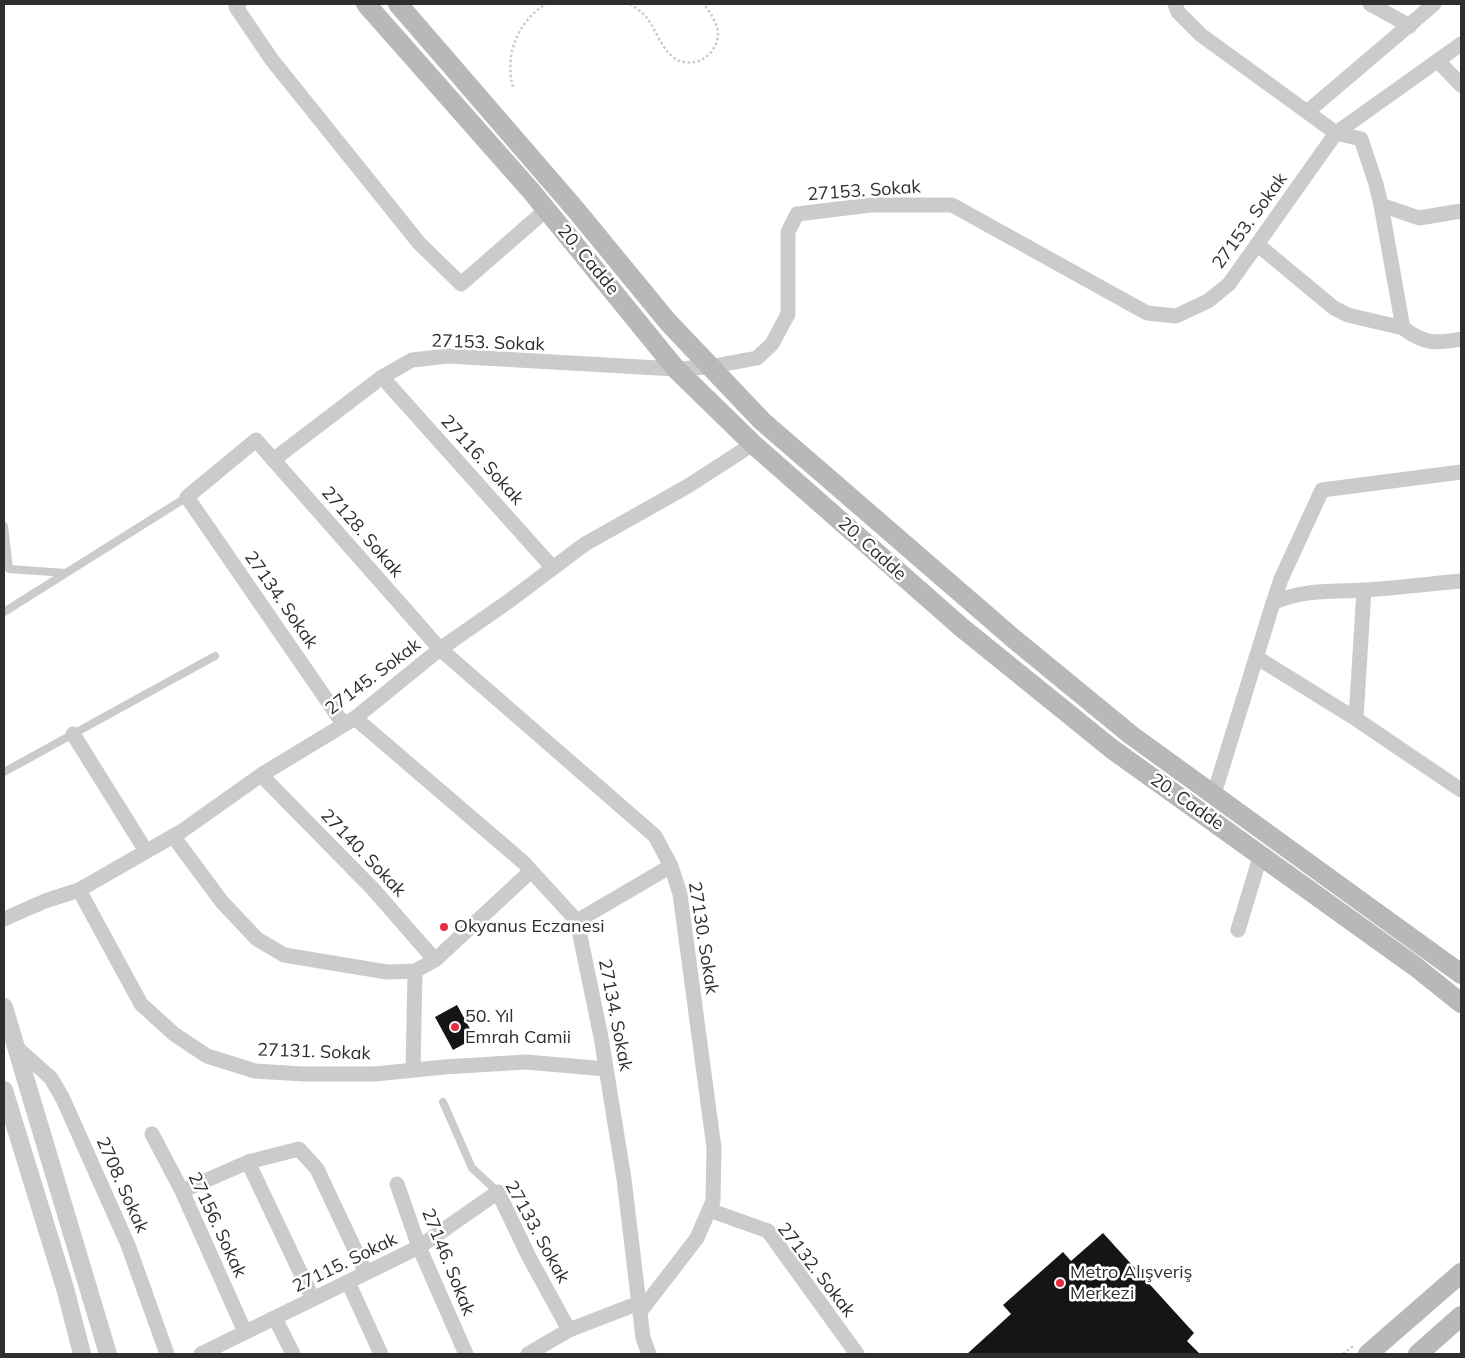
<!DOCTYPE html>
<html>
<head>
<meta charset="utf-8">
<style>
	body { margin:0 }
	#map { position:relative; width:1465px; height:1358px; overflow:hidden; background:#fff; font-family:Mulish,sans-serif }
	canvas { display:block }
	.frame { position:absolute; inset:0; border:5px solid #2e2e2e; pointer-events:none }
</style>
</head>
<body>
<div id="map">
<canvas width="1465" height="1358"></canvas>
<div class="frame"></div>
</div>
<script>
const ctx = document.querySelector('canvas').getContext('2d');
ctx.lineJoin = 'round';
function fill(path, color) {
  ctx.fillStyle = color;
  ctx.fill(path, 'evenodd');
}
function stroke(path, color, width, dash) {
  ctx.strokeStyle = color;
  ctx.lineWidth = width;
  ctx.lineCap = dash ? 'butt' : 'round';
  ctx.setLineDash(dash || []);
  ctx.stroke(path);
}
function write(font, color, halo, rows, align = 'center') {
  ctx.font = font + ' Mulish,sans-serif';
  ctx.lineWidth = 5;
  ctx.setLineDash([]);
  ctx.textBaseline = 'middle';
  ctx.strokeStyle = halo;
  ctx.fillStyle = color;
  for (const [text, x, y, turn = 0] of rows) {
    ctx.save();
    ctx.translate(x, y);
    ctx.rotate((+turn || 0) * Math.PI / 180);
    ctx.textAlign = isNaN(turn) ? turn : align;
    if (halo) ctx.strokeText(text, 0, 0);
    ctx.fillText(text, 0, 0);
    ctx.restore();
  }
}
const building = new Path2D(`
	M457 1005 475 1038 453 1050 435 1017Z
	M1103 1233 1194 1333 1187 1341 1200 1354H967L1011 1314 1003 1305 1063 1252 1071 1261Z`);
const path = new Path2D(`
	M630 4C636 8 643 13 648 19 660 37 667 67 695 62 704 60 711 54 715 46 723 30 713 17 704 4
	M513 87C504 55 518 21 546 4
	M1343 1354 1353 1346`);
const service = new Path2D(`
	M4 526 9 569 66 573
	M4 612 187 497
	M4 772 215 656
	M443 1102 472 1168 498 1192`);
const minor = new Path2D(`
	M239 4 236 7 272 60 419 243 461 284 546 210
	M1175 4 1178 12 1201 35 1336 133 1361 139 1376 184 1381 205 1419 218 1461 211
	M1370 4 1410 26
	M1438 61 1461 85
	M1307 112 1434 4
	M1258 245 1334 308 1348 315 1403 328 1381 205
	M1403 328C1424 344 1436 344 1461 339
	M382 377 553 568
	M273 460 382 377 412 360 448 356 676 369 709 367 757 358 772 344 788 314V232L797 214 871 205H952L1147 313 1176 316 1208 301 1229 284 1336 133 1461 44
	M1273 603 1281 579 1322 490 1461 472
	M1256 657 1356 719 1461 790
	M355 718 523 862 577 921 601 1037 624 1179 643 1338 649 1354
	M1356 719 1364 590
	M344 725 187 497 256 440 440 649 655 836 671 866 680 894 714 1148 713 1201 697 1238 640 1312
	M73 734 146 851
	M261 775 373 889 435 960
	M1214 794 1273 603C1302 589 1333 592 1364 590 1397 588 1429 584 1461 581
	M173 836 222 902 257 939 284 955 387 972 415 971 435 960 531 871
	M79 890 141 1004 174 1034 207 1056 255 1071 303 1074H375L444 1067 526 1062 606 1069
	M4 919 45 901 79 890 182 831 261 775 355 718 440 649 509 601 585 544 688 486 753 444
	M577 921 671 866
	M1238 930 1261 854
	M16 1047 51 1078 63 1099 128 1245 167 1354
	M413 1070 415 971
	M152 1134 182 1191 245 1332
	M248 1162 313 1299
	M397 1184 419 1247 466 1354
	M182 1191 248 1162 299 1149 317 1169 366 1273
	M709 1210 768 1231 857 1354
	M348 1282 381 1354
	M275 1318 293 1354
	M201 1354 419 1247 498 1192 529 1257 569 1330
	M528 1354 569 1330 639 1303`);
const tertiary = new Path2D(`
	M4 1007 108 1354
	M4 1090 65 1288 82 1354`);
const secondary = new Path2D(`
	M366 4 532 192 676 369 753 444 961 627 1112 749 1416 967 1461 1003
	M398 4 576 210 668 322 762 421 1014 639 1131 735 1461 974
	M1368 1354 1461 1273
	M1418 1354 1461 1316`);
const markers = [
	[444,927,5,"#e92c3f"],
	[455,1027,5,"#e92c3f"],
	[1060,1283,5,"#e92c3f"]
];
const streetNames = [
	["27153. Sokak",864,191,-4],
	["27153. Sokak",1250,221,-54],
	["20. Cadde",588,260,50],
	["27153. Sokak",488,343,2],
	["27116. Sokak",482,460,48],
	["27128. Sokak",362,532,49],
	["20. Cadde",872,549,42],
	["27134. Sokak",281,600,55],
	["27145. Sokak",373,677,-37],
	["20. Cadde",1187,802,35],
	["27140. Sokak",363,853,46],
	["27130. Sokak",703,938,81],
	["27134. Sokak",615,1015,79],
	["27131. Sokak",314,1052,2],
	["2708. Sokak",122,1185,66],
	["27156. Sokak",217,1225,65],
	["27133. Sokak",537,1232,61],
	["27146. Sokak",448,1262,68],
	["27115. Sokak",345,1263,-26],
	["27132. Sokak",816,1270,52]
];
const poiNames = [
	["Okyanus Eczanesi",454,927],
	["50. Yıl",465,1017],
	["Emrah Camii",465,1038],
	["Metro Alışveriş",1070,1273],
	["Merkezi",1070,1294]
];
fill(building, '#151515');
stroke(path, '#cbcbcb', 2.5, [2.5, 2.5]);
stroke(service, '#cbcbcb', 8);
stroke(minor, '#cbcbcb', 15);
stroke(tertiary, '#cbcbcb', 18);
stroke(secondary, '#b8b8b8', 20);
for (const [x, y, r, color] of markers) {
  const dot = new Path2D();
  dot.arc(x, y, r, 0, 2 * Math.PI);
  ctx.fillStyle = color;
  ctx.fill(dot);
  stroke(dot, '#fff', 2);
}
write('18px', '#2e2e2e', '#fff', streetNames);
write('18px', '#2e2e2e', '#fff', poiNames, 'left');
</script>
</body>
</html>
